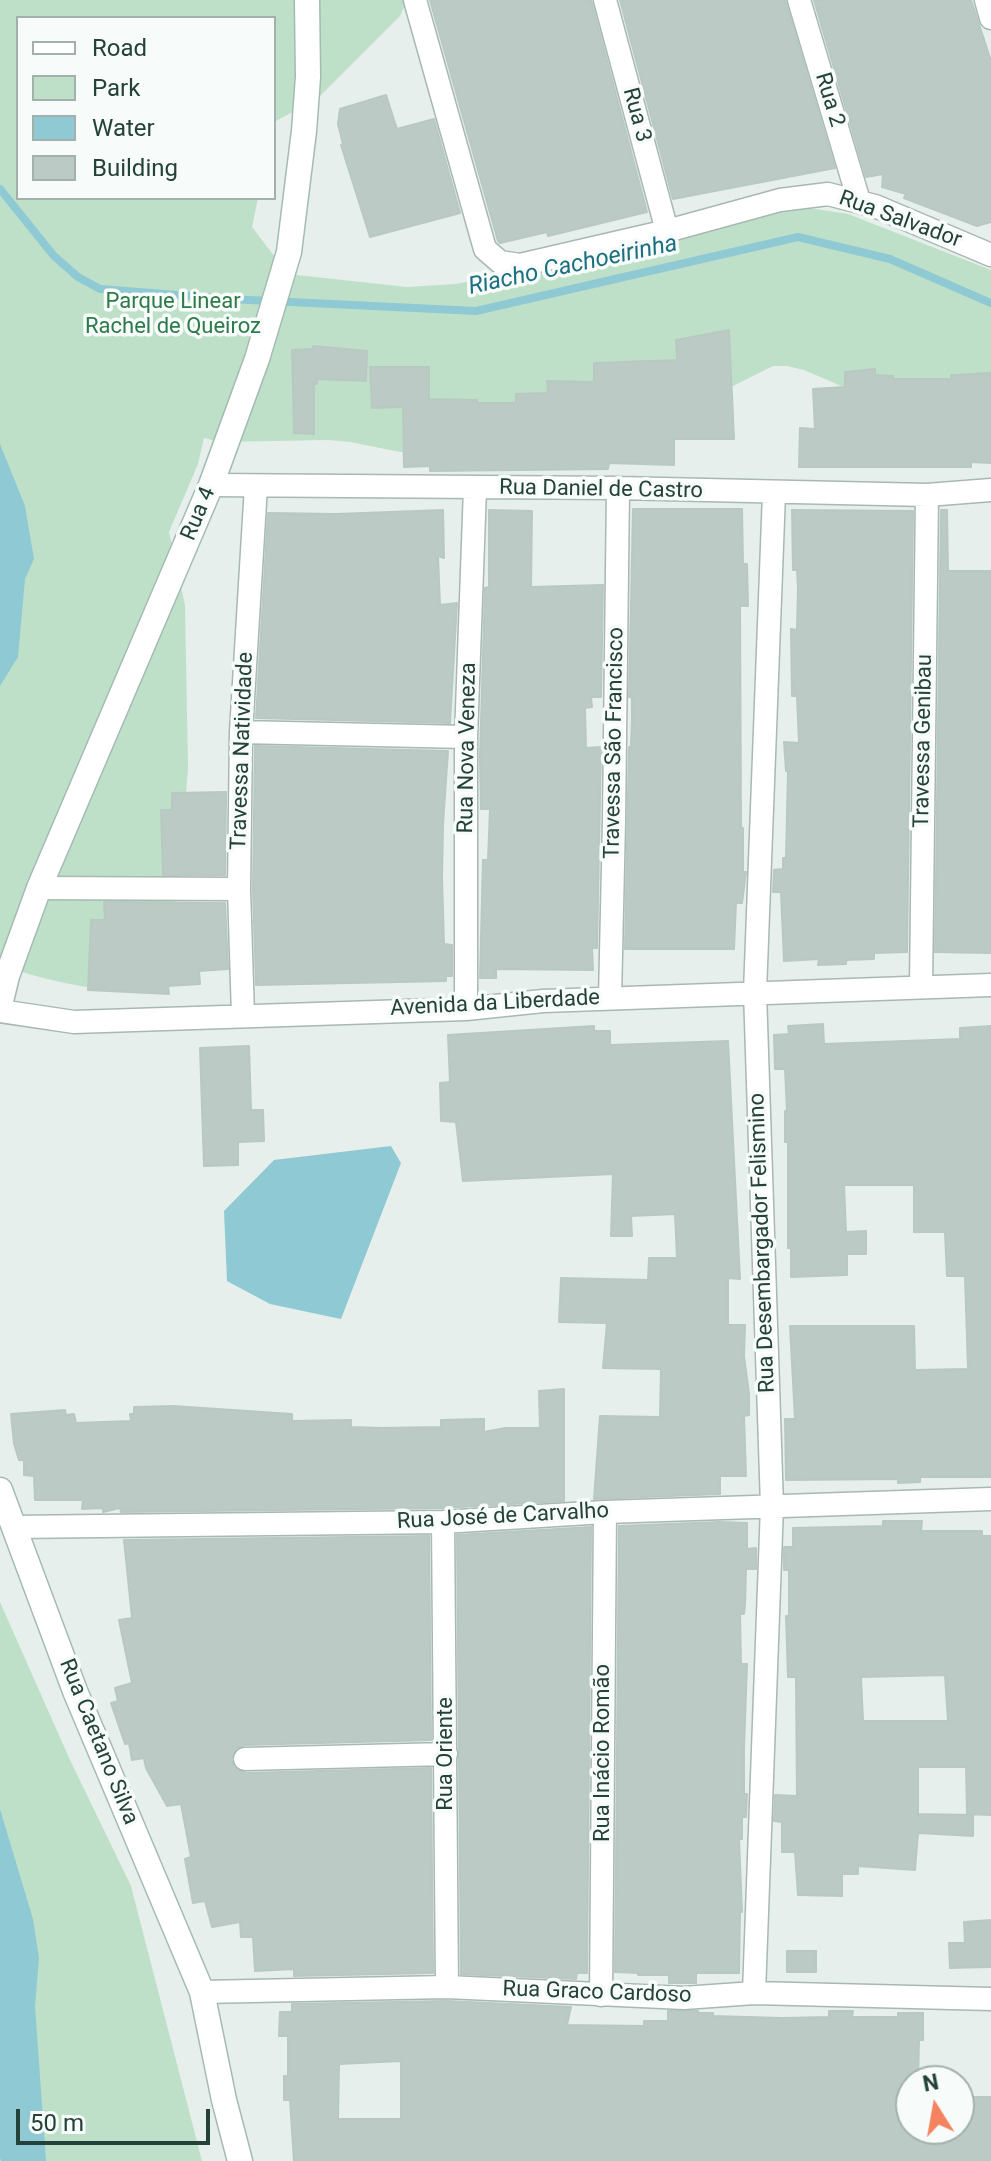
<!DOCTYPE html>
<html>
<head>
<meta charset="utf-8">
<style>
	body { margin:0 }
	#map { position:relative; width:991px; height:2161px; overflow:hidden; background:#e6efeb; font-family:Roboto,sans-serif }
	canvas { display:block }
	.legend { position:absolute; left:16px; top:16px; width:260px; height:184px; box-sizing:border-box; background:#f7fbf9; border:2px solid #a3b1ad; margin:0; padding:10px 14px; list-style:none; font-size:24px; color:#24423a }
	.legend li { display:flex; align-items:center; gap:16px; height:40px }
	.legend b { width:40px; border:2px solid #a3b1ad }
	.north { position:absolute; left:895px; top:2065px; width:80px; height:80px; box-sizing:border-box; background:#f7fbf9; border:2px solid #a3b1ad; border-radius:50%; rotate:349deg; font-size:22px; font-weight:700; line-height:32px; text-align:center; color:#24423a }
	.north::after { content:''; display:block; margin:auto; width:28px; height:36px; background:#f4845f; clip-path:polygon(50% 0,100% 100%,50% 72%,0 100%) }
	.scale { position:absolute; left:16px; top:2109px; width:194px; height:36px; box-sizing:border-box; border:4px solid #24423a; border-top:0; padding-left:10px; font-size:24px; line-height:28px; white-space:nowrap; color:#24423a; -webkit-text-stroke:6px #f7fbf9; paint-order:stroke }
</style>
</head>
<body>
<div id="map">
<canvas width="991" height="2161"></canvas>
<ul class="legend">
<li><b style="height:10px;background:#fff"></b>Road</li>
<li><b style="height:22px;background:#bfe0c8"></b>Park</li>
<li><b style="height:22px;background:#8ec9d4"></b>Water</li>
<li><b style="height:22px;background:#bbcac4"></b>Building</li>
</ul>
<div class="north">N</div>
<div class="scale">50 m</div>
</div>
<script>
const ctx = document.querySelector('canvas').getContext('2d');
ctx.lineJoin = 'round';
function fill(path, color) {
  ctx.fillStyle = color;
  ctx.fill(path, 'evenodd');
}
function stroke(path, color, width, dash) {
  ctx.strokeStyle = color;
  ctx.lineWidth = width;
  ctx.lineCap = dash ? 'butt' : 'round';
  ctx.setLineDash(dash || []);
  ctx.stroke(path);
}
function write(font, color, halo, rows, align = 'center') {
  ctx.font = font + ' Roboto,sans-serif';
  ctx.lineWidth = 7;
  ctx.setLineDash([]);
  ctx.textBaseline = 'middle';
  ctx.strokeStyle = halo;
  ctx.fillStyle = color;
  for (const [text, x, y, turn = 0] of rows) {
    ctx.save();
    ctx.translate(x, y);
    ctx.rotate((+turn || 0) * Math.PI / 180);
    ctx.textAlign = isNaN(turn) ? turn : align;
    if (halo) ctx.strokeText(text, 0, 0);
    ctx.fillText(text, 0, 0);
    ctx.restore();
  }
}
const green = new Path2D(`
	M0 0H407L400 16 317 99 274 122V18H18V198H258L252 227 288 274 407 287 455 284 565 265 768 213 809 208 848 214 991 270V455L869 398 804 370 787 366H773L719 393 425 451 400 452 350 442 328 440 220 442 204 438 198 464 169 532 185 605 188 767 179 889 146 989C96 993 49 981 3 966L0 965Z
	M0 1602 70 1760 131 1886 202 2161H0Z`);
const water = new Path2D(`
	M0 444 25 506 34 559 25 579 18 657 0 686Z
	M391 1146 401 1163 341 1319 270 1304 227 1281 224 1211 274 1160Z
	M0 1809 33 1919 39 1958 35 2006 46 2161H1L0 2158Z`);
const stream = new Path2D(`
	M0 189 54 256 78 277 100 289 229 299 476 311 798 237 890 259 991 303`);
const building = new Path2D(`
	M430 0H591L647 212 548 236 547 232 500 243 498 241Z
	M620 0H785L835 168 673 199Z
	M814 0H971L991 61V222L977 226 904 198 906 194 882 187 883 174 866 177Z
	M386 95 397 129 434 119 460 213 370 237 341 145 343 144 338 124 340 109Z
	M729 330 734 439H674V465L609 463 608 469 430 471V466L404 467 403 407 372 408 370 367H429V399L477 400V403H516V394L548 393 547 381 594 382V363L677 360 676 340Z
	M313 346 367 351 366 381 317 379V384H314V434L294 433 292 350 313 349Z
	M875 369V375L893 376V379H951V375L991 373V463L971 462V467H799L800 428 815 429 813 389 845 387V372Z
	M633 509H742L743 564H747L748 606H740L741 828H743V872H746L742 903H736L734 949H625L629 747H631L632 717V697H629Z
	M443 510 444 558 438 556 440 605 457 603 450 723 256 718 268 513 337 514Z
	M489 510 532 511 531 587 603 585 601 697H591L592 707 585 708 586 748 601 747 597 948H592L593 970 496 969V978H480L483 860H488L490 809H481L480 756 485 588 489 587Z
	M792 510 913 511 907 952 874 953V959L846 960V964L818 965 819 959 784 961 781 892H773L774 870 783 869V858H786L788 771H786L784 742 799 743 797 696H792L791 629 797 630 798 588 797 570H793Z
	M941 510H947L948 571H991V953L935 952Z
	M255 746 448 751 443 824 442 878 444 944 452 945V976H446V981L256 985 253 889Z
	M226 792 225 875H163L161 810H172V793Z
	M104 902 225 903 228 969 199 971 200 984 168 986 169 994 88 990 91 920H105Z
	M823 1024 824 1044 960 1039V1028L991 1026V1477H920V1482L898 1483V1479L786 1480 785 1419H795L790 1326H914L915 1370 968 1369 965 1276H947L945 1232H914V1185H844L846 1232 866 1231V1254H847V1275L791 1277V1248H788V1142H785V1111L787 1112 785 1069H775L774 1035 789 1034 788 1026Z
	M594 1026V1031H610V1045L728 1041 740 1279 728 1278V1325H745L744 1356 749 1394V1415L744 1416 746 1476H720V1494L594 1499 600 1416 660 1417 661 1369 603 1368 607 1323 559 1322 561 1278 648 1280 649 1258H677L675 1214 631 1216 632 1236H611L613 1174 463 1181 456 1122 441 1121 440 1083 450 1082 448 1035Z
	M249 1046 251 1110H263L264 1141 238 1142V1165L204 1166 200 1048Z
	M564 1389V1501L442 1508 121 1512 120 1508 103 1512V1508L82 1509 83 1500H35L34 1476 24 1475V1460H19L14 1444 11 1414 65 1410 66 1415 74 1414 76 1423 131 1421 130 1414H134V1407L173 1406 292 1414V1421L351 1420V1427L382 1428 441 1427V1420L484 1419V1432L505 1428H540L539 1391Z
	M883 1521H922L921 1531H982V1536H991V1815L967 1814 966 1767H918V1814L973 1815V1836L918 1833 915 1870 858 1866V1874H842V1896L798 1895 795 1852H782V1822L774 1821 775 1795 797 1796 796 1677H788L786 1616H789V1570H784V1547H793V1528L883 1526ZM945 1675 948 1721H863L861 1677Z
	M720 1522 747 1523V1549L756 1548V1569H746L745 1604 744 1614H740L741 1664H747L744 1748V1794H747L746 1817H742V1839H739L742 1912H740L739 1973H696V1983H669V1975H638V1973L615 1972 619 1526Z
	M591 1527 587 1973H577L576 1979 461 1974 457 1535Z
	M429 1536 431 1740 245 1745 237 1748 231 1759 234 1767 245 1773 431 1768 433 1973 294 1976V1969L255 1971 253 1937H241L240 1922 212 1927 205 1901 193 1903 185 1859 191 1857 181 1804 167 1806 146 1768 144 1758 132 1760 129 1743 125 1744 111 1703 118 1701 115 1688 132 1683 119 1620 132 1618 124 1540Z
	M991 1920V1967L950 1968 949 1943H965L964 1922Z
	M787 1951H816V1972H787Z
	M447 2001 571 2007 567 2025 644 2026V2021H668V2011H698V2013H713V2016L782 2018 829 2017V2011H853L852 2017H898V2013H923V2040H919L918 2081H911V2129H959V2097H991V2161H294L290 2100H284V2076H288V2036H279L280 2012H292V2004ZM401 2061V2119H338L339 2064Z`);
const street = new Path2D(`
	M415 0 485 249 500 262 520 265 667 231 780 200 828 194 875 206 991 255
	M605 0 667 231
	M799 0 859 201
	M986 0 991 18
	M211 485 618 488 927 495 991 490
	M241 732 466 737
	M39 888 239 889
	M921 986 927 495
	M610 998 614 821 618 488
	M466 1009V737L475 488
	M0 1011 74 1022 466 1009 543 1001 991 985
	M243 1016 239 889 241 732 256 486
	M443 1522 447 1987
	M14 1527 443 1522 605 1512 991 1499
	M245 1759 446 1754
	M202 1992 447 1987 684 1998 754 1993 991 1999
	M754 1993 772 1506 755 992 774 493
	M601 1995 605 1512`);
const secondary = new Path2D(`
	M0 1005 7 976 39 888 211 485 257 359 289 252 304 131 308 77 307 0
	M0 1490 75 1691 202 1992 224 2100 240 2161`);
const streetNames = [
	["Rua 2",829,100,73],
	["Rua 3",636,115,75],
	["Rua Salvador",900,220,20],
	["Rua Daniel de Castro",601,490,1],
	["Rua 4",199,514,-67],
	["Travessa Genibau",924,741,-89],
	["Travessa São Francisco",615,743,-89],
	["Rua Nova Veneza",468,748,-89],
	["Travessa Natividade",243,751,-88],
	["Avenida da Liberdade",495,1004,-3],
	["Rua Desembargador Felismino",763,1243,-92],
	["Rua José de Carvalho",503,1517,-3],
	["Rua Caetano Silva",98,1742,68],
	["Rua Inácio Romão",603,1753,-90],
	["Rua Oriente",446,1754,-90],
	["Rua Graco Cardoso",597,1993,2]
];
const parkNames = [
	["Parque Linear",173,302],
	["Rachel de Queiroz",173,327]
];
const waterNames = [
	["Riacho Cachoeirinha",573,266,-12]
];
fill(green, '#bfe0c8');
fill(water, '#8ec9d4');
stroke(stream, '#8ec9d4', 8);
fill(building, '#bbcac4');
stroke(building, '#b8c9c2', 2);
stroke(street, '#a8b8b2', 25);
stroke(secondary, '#a4bbb3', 27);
stroke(street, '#fff', 22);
stroke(secondary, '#fff', 24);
write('22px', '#24423a', '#f7fbf9', streetNames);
write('22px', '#2d7a4b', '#f7fbf9', parkNames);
write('italic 24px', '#1c6f80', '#f7fbf9', waterNames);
</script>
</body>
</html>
